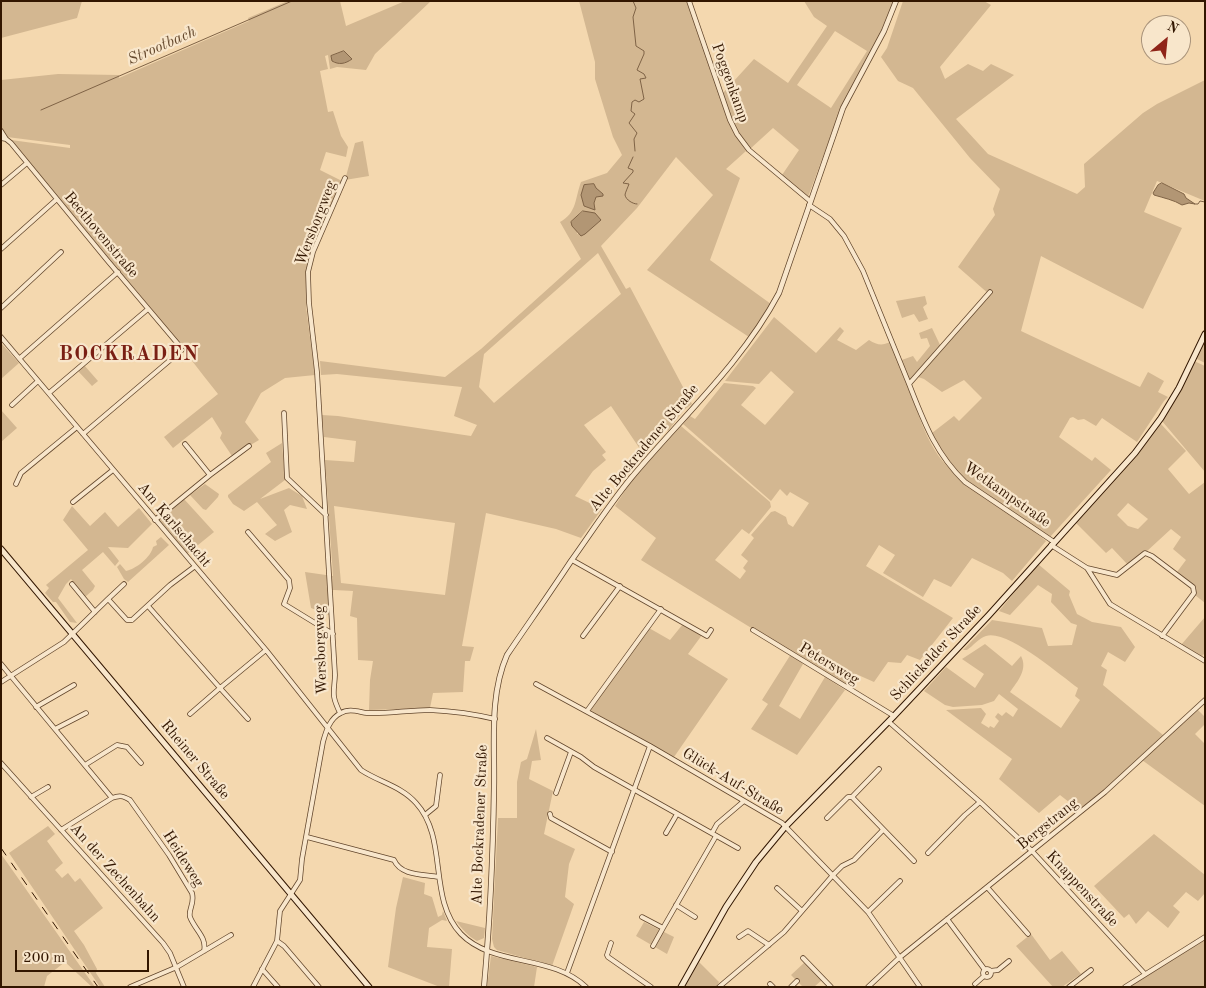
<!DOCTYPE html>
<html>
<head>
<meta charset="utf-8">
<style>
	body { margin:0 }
	#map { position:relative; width:1206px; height:988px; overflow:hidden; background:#f4d8af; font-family:"Old Standard TT",serif }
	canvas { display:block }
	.frame { position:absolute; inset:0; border:2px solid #321600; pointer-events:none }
	.north { position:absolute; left:1141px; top:15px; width:50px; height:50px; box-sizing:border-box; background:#f8e6cb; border:1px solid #a9937a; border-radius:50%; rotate:28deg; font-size:14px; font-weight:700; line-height:20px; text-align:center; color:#321600 }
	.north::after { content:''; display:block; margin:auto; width:18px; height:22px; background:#8f2418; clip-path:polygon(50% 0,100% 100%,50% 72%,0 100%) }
	.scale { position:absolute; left:15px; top:950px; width:134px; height:22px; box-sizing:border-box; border:2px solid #321600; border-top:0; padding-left:6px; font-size:15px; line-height:18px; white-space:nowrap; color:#321600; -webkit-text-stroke:4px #f8e6cb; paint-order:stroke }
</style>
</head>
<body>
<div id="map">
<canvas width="1206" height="988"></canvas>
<div class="frame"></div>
<div class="north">N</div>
<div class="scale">200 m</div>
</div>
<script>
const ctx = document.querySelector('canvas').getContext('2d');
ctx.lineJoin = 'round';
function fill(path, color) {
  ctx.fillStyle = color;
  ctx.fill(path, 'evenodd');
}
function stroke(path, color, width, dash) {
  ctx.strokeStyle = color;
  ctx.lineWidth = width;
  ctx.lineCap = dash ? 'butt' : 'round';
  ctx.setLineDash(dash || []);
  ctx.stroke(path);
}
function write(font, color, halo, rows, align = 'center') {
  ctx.font = font + ' "Old Standard TT",serif';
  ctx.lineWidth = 4.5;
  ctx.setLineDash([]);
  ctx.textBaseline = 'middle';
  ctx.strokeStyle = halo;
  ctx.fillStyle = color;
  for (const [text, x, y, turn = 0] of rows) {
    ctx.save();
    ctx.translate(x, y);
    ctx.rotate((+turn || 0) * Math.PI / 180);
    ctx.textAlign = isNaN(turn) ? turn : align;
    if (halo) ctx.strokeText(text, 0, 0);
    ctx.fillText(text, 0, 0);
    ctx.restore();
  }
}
const green = new Path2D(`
	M1 1H82L77 18 1 38Z
	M288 1H340L346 26 405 1H431L375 54 366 70 337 67 330 69 328 55 325 56 328 69 320 71 328 112 333 111 341 136 348 147 346 157 326 152 320 170 342 181 313 250 307 270 306 307 315 375 285 378 261 393 245 422 259 440 232 456 220 438 222 433 212 417 173 448 164 437 218 394C182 349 148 300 107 259L11 140 70 148V145L7 137 1 128V80L58 74 119 75V78L249 21 248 18Z
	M579 1H688L735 134 746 151 726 169 740 178 710 260 771 304 749 337 647 270 713 195 676 157 637 208 601 246 626 289 630 287 692 404 684 410 668 431 666 429 640 449 611 406 584 425 606 452 602 455 606 460 593 471 575 496 602 509 581 538 556 529 486 513 462 646 474 647 470 661H465L463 692 433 693 430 708 369 710 370 680 373 661 358 660 357 618 350 616 353 591 334 590 328 591 329 615 311 608 305 572 333 576 325 460 354 462 356 441 324 437 322 415 338 416 471 436 477 425 454 416 462 387 337 374 321 375 320 361 445 377 481 349 581 259 560 222C577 213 575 198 581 182L607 173 622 155 613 137 595 79V62ZM599 191 603 194 596 197 594 203 595 207 589 208 584 206 583 204ZM583 211 599 222 577 234 579 214ZM598 253 621 294 494 403 479 387 484 354ZM334 506 455 523 445 595 341 583Z
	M804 1H894L884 31 841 108 808 197 782 175 799 150 773 128 750 149 738 133 722 94 754 59 788 83 827 26 814 17ZM835 31 867 51 831 108 797 85Z
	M903 1H984L991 5 940 67 945 79 968 64 983 71 991 64 1014 75 956 119 988 154 1077 194 1085 187 1084 164 1143 113 1157 104 1205 80V201L1157 181 1144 212 1182 228 1143 309 1041 256 1021 331 1140 387 1148 372 1164 381 1158 392 1168 397 1164 401 1137 442 1102 418 1096 426 1084 419 1078 420 1073 417 1070 418 1059 437 1092 461 1095 457 1111 470 1050 537 966 481 954 469 942 455 932 433 954 416 959 421 982 398 964 380 942 392 924 379 918 377 990 295 958 267 995 215 993 209 1000 189 970 158 913 88 898 81 881 57 887 48Z
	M363 141 369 176 345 180 355 143Z
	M925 296 927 304 923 307 928 319 919 322 914 314 902 318 896 301Z
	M774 317 816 353 840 327 844 331 837 340 856 350 869 340C877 345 882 346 890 342L899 361 913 356 917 362 930 346 927 338 921 339 919 333 932 328 941 347 912 379 907 381C917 409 925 442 946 465 969 492 1007 512 1037 531L1036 533 1046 541 1012 581 1003 573 972 558 951 587 934 579 923 597 883 573 895 555 879 545 866 566 953 618 920 660 907 655 901 663 888 662 874 682 856 674 847 687 641 560 656 538 615 506 632 480 681 426 770 502 771 507 749 534 742 529 715 560 740 579 746 571 743 568 748 561 741 555 754 538 751 535 771 512 775 511 786 517 788 524 793 527 809 503 790 492 787 496 780 489 771 501 683 424 690 416 695 419 724 383 753 386 756 388 741 405 765 425 794 392 771 371 759 384 725 381Z
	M1205 338V363L1195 358Z
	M1 343 19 363 1 379Z
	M1194 361 1205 366V472L1162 421Z
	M84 365 98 381 92 386 78 371Z
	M1 410 17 428 1 442Z
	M1160 423 1186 451 1168 469 1189 494 1205 482V603L1195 595 1196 593 1195 586 1177 572 1186 560 1173 549 1181 537 1171 529 1146 552H1143L1128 565 1112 548 1106 553 1076 523 1137 455ZM1128 503 1148 519 1138 529 1128 526 1117 515Z
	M282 443 285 480 260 499 289 488 302 496 307 509 290 505 284 510 292 532 275 541 265 534 277 525 257 502 244 511 233 504 228 497V495L271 462 266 453Z
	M205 484 219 494 218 497 206 510 203 509 190 495Z
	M184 499 214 532 187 554 159 521Z
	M72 506 90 526 105 512 118 527 139 508 152 524 128 548 108 547 119 561 115 566 103 552 82 570 95 586 93 590 85 597 71 579 66 584 58 598 77 623 70 622 56 602H53L45 593 49 588 46 585 88 550 63 520Z
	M161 537 169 545 128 582 124 579 117 567 120 564 126 571C136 569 151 557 153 547L157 545 156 541Z
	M1038 564 1070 591 1069 595 1077 614 1092 622 1121 627 1135 647 1125 662 1108 652 1101 666 1107 670 1103 685 1163 735 1104 791 1079 810 1060 795 1039 813 999 779 1012 759 946 710 981 708 986 714 981 723 989 728 990 726 994 728 999 721 995 717 998 713 1002 716 1006 712 1013 717 1018 709 999 694 994 701 982 705 953 707 945 705 924 691 946 667 975 688 984 674 962 659 985 644 1012 666 1021 656C1028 669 1018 681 1010 692L1061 728 1080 700 1075 696 1078 688C1060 675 1007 629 986 636 979 638 973 646 967 650H963L992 620 1042 628 1048 646 1072 645 1077 625 1071 623 1051 602 1052 594 1038 585 1010 615 999 611Z
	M1205 617V653L1201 657 1181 645Z
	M683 624 702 635 688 654 728 679 674 757 590 710 649 628 670 640Z
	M791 654 803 664 779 706 800 719 825 677 845 690 797 755 751 729 768 704 762 700Z
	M1198 710 1205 717V724L1195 734 1205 744V806L1142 760Z
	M536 729 541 760 532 761 529 779 553 791 544 834 575 849 569 864 565 897 574 904 552 966 497 950 494 947 492 939 498 818H517V782L521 762 527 759Z
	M48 826 55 834 47 841 63 863 55 870 62 878 68 873 75 882 80 878 103 908 74 931 84 945 97 969 96 973 105 987H100L9 853Z
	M1154 834 1205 875V893L1198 901 1186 892 1173 906 1180 912 1168 928 1148 911 1136 924 1129 914 1124 918 1094 886Z
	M1 854 95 987H92L65 962 47 976 44 987H3L1 984Z
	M403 877 425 883 424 894 432 897 438 917 442 915 443 911 447 921 442 920 429 928 427 947 452 949 449 987H440L388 967 396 908Z
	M456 921 485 928 484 938 477 941C468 936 462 929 456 921Z
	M644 922 674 937 667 954 636 936Z
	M1031 934 1050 960 1062 951 1081 974 1062 987H1053L1016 946Z
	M1205 939V987H1128Z
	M491 956 537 967 534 987H487Z
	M699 962 719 982 716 987H685Z
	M805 962 822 980 814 987H803L791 975Z`);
const water = new Path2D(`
	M344 51 352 59C345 64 339 65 332 61L331 56Z
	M1162 183 1184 194 1186 198 1195 204 1189 203 1182 205C1174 200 1164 198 1154 195L1153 193 1158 185Z
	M594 184 596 188 603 194V196L596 197 594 203 595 210 584 206 581 195 584 185Z
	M583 211 595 213 601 220 585 234 581 236 572 226 571 222Z`);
const stream = new Path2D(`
	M633 1 636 8 633 17 636 46 644 51V54L637 70 644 74 646 78 640 79 644 99 639 102 635 100 632 102 631 111 635 114 629 123 637 133 634 139 635 151
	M41 110 292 1
	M633 157 628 168 633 170V172L623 183 629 184C628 187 625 193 625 195 626 200 633 204 637 204
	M1195 204H1198L1200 201 1205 202`);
const minor = new Path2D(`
	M689 1 730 120 737 134 749 150 810 201
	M1 131 6 139
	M1 138 6 139 11 143 107 260 178 344 182 350 83 434
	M1 185 27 163
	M809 205 830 219 844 236 863 271 909 384
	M1 249 57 199
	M990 292 909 384C924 422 935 453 965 482L1054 542
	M1 308 61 252
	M1 337 266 650 361 770C379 782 401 786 416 803 449 839 427 898 461 934 493 967 552 954 586 987
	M20 358 118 272
	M49 393 148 309
	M12 405 38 381
	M284 413 287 478 326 515
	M185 444 210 475
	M16 484 21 473 77 427
	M73 502 113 470
	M155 520 210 475 249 446
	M248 532 289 580 290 588 284 604 333 634
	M1051 545 1087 568 1110 604 1205 661
	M572 560 707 636 711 630
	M1087 568 1117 575 1145 553 1152 556 1193 587 1194 593 1162 636
	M72 584 95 612
	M108 599 124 584
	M148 606 220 688 190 714
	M753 630 894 716
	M583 636 620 586
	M1 664 112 798
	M1 682 64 642 108 599 127 620H132L170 585 194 567
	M536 684 650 746 782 823 868 912 920 987
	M36 707 74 685
	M587 711 661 609
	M340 713C331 694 334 694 335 675L317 372 309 303 308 272 313 252 345 178
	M248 719 220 688 266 650
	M889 722 980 802 1032 851 1145 974
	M55 729 86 713
	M547 738 581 757 594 767 738 848
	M1 763 163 943 170 953 184 987
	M85 765 117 745 127 747 141 763
	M556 793 571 752
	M31 797 48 787
	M852 797 879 769
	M550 814 551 818 612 852
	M425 815 436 806 440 775
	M827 818 848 797H852L914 861
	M61 830 112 798C120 795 123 796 130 800L169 855 192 893C195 904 188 909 190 917 195 930 207 937 204 951
	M666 833 677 814
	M712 833 717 824 744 801
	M307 837 394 860C401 876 423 874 439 877
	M928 853 965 815 980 802
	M987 887 1028 934
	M777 888 801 910
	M676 905 695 917
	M868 912 900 881
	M642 917 663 928 716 836
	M947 919 985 970
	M739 937 748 931 769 945
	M277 941 284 946 319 987
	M611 943 607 955 608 957 651 987
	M653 946 663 928
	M803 958 831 987
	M262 969 278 987
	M983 973a4 4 0 1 1 8 0a4 4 0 1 1-8 0Z
	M990 971 998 970 1009 961
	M567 973 650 746
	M770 984 773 987
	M975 984 984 976
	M130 987 177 967 231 935
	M253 987 277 941 280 911 300 880 302 859 323 742C326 731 330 718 341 713 349 708 359 712 367 713 388 714 409 710 430 710 451 711 474 714 495 719
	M719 987 784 932 833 875 842 866 854 860 883 830
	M791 987 797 981
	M868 987 899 958 1105 792 1205 700
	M1069 987 1091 970
	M1125 987 1205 937`);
const tertiary = new Path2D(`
	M484 987C490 921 493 854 494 788 495 744 489 696 507 655 528 624 550 593 571 561 591 533 609 505 631 478 681 418 742 363 779 293L843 108 884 31 896 1`);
const secondary = new Path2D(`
	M1 549 369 987
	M681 987 726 907 756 862 785 827 894 716 989 615 1135 453 1161 418 1179 388 1205 334`);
const rail = new Path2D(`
	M1 848 98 987`);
const streetNames = [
	["Poggenkamp",730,83,70],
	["Wersborgweg",316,223,-69],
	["Beethovenstraße",101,235,50],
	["Alte Bockradener Straße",644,448,-50],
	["Wetkampstraße",1007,495,35],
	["Am Karlschacht",174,525,50],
	["Wersborgweg",321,650,-92],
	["Schlickelder Straße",936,653,-47],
	["Petersweg",829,664,31],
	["Rheiner Straße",195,760,50],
	["Glück-Auf-Straße",733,782,31],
	["Bergstrang",1048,824,-39],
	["Alte Bockradener Straße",480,825,-88],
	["Heideweg",183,859,58],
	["An der Zechenbahn",115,873,48],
	["Knappenstraße",1082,889,47]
];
const waterNames = [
	["Strootbach",162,46,-24]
];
const districtNames = [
	["BOCKRADEN",129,355]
];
fill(green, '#d3b791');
fill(water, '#b29674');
stroke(water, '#7f6346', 1);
stroke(stream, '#7f6346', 1);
stroke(minor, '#62462c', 5.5);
stroke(tertiary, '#62462c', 6);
stroke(secondary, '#321600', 7);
stroke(minor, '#f8e6cb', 4);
stroke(tertiary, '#f8e6cb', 4.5);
stroke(secondary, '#f8e6cb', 5);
stroke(rail, '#321600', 1, [9, 9]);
write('15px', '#321600', '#f8e6cb', streetNames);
write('italic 16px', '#65492e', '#f8e6cb', waterNames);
ctx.letterSpacing = '1px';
write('bold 20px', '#7a1f14', '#f8e6cb', districtNames);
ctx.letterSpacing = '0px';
</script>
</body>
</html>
